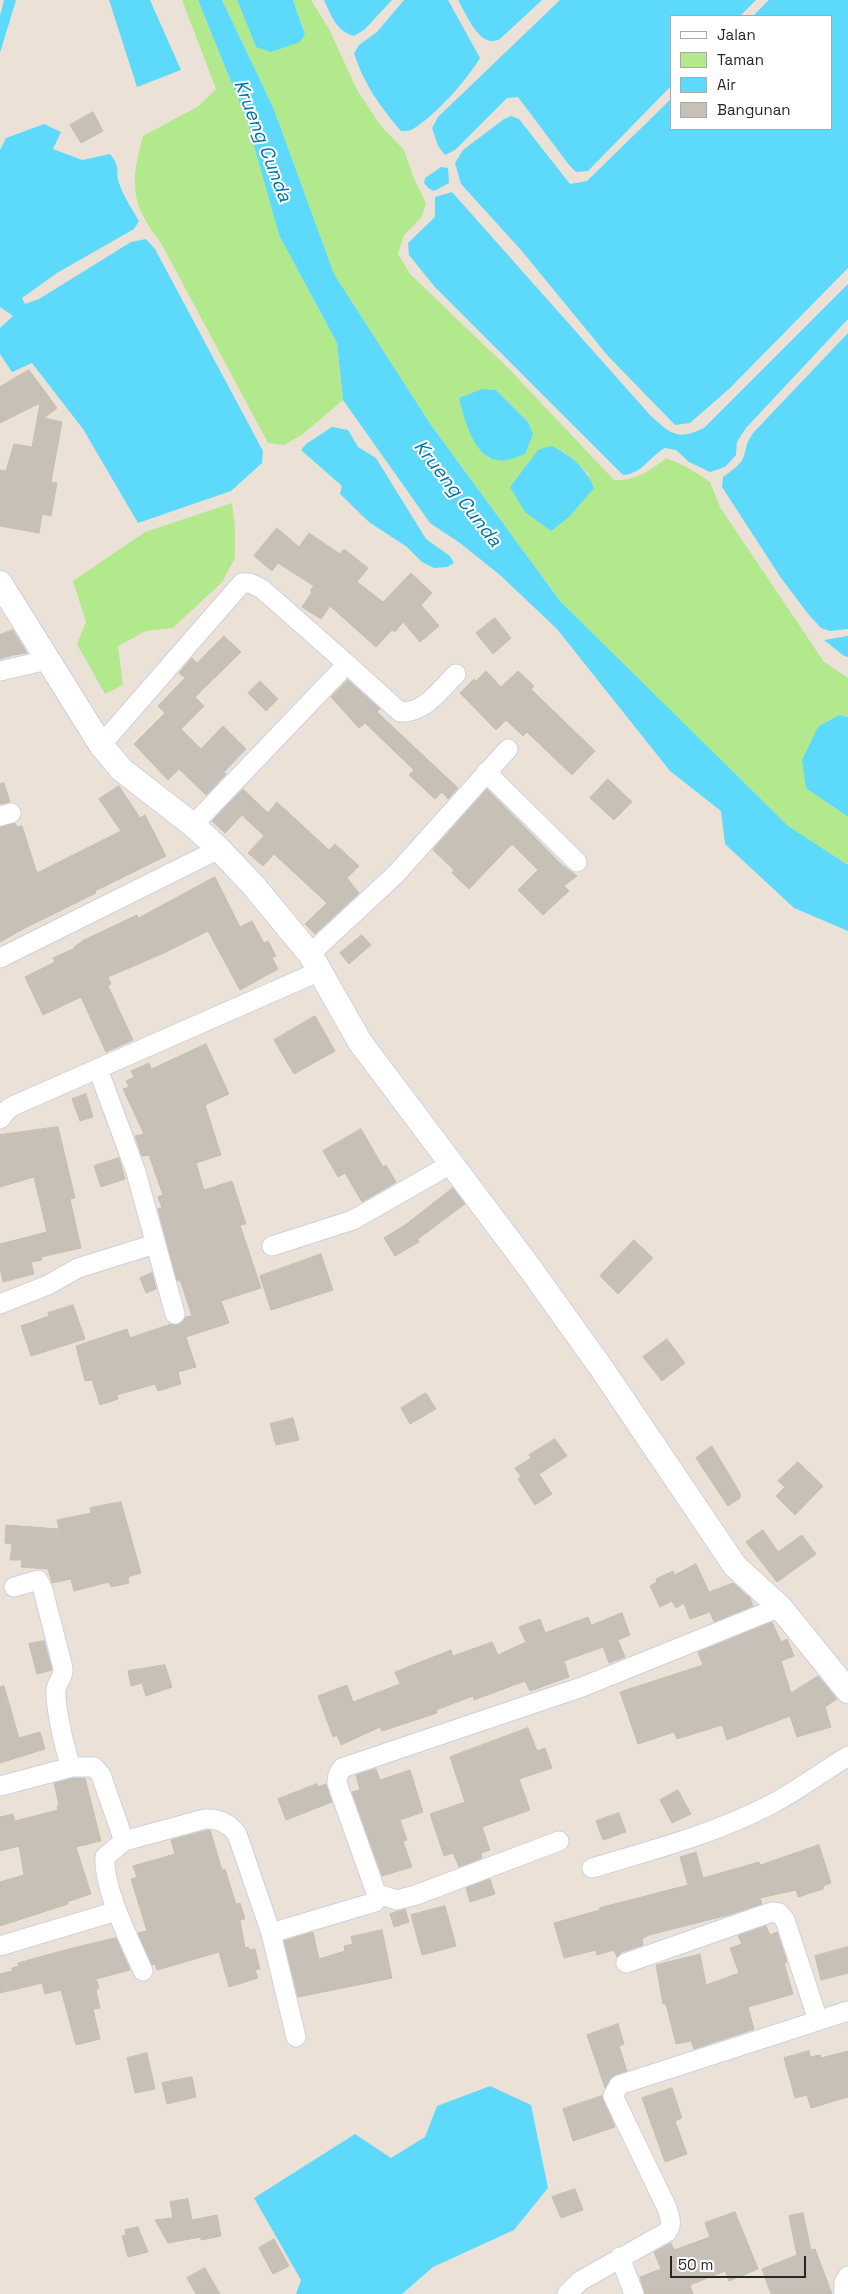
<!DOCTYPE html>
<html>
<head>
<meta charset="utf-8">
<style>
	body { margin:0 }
	#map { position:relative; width:848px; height:2294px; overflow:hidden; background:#ece1d7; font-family:"Space Grotesk",sans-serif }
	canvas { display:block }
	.legend { position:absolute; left:670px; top:15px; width:162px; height:115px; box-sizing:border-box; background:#fff; border:1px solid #a9a9a9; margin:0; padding:6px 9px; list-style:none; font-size:15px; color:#272727 }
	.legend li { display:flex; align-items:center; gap:10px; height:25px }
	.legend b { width:25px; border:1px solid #a9a9a9 }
	.scale { position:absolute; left:670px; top:2256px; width:136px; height:22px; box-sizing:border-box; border:2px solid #272727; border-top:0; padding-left:6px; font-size:15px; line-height:18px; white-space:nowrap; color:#272727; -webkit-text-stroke:4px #fff; paint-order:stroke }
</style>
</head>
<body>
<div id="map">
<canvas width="848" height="2294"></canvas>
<ul class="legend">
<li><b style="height:6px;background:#fff"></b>Jalan</li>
<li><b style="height:14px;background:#b1e98c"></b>Taman</li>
<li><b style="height:14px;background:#5ddafb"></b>Air</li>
<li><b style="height:14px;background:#c6c0b6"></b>Bangunan</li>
</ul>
<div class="scale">50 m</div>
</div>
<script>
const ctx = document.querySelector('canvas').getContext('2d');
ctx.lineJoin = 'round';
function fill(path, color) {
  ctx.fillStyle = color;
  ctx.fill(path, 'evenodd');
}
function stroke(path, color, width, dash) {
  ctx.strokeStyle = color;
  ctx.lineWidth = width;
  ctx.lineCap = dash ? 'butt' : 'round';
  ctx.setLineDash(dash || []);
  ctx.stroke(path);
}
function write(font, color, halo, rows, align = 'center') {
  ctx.font = font + ' "Space Grotesk",sans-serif';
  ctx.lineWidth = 4;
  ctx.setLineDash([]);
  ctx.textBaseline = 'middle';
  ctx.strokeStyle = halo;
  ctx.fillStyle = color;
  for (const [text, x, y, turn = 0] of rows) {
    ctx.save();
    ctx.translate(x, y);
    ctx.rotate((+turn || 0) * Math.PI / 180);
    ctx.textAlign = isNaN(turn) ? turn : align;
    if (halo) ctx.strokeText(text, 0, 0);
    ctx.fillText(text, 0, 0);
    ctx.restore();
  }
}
const green = new Path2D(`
	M182 0H198L247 121 279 235 337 343 343 400 303 434 284 445 268 443 161 243C130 203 130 183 143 136L199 106 216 89Z
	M222 0H237L256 47 305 33 293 0H311L329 29 357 90 381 126 404 150 414 179 426 203 421 218 404 235 398 254 410 274 508 368 614 480C634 482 651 470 666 458L687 467 710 482 720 507 824 662 848 678V717L838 715 827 803 848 817V865L788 827 560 601 431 425 334 274 273 107ZM482 389 496 390 528 422 505 460 489 458 479 449 459 399ZM538 451H563L590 475 510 487Z
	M232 503 235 528V558L222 582 173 628 146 631 118 646 123 685 105 694 77 644 86 622 73 581 145 532Z`);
const water = new Path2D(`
	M4 0H16L0 53V16Z
	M109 0H150L181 70 137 87Z
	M198 0H222L273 107 334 274 431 425 560 601 788 826 848 865V931L794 908 725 844 721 811 670 771 557 629 500 575 460 543 430 523 343 400 337 343 279 235 247 121Z
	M237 0H293L305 34 300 42 271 52 256 47Z
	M324 0H392L365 29 354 36C336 31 331 15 324 0Z
	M404 0H448L480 58C466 81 436 115 413 129 410 131 405 131 401 131 381 108 363 83 354 53L359 45 377 32Z
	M458 0H542L500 39C480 50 467 15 458 0Z
	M560 0H756L740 16H672V85L588 171 576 172 569 165 518 97 507 98 455 150 445 155 438 146 432 128 438 117Z
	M769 0H848V268L729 389 690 423 675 425 608 356 521 250 461 184 455 163 463 150 504 119 511 116 519 119 570 184 587 181 672 98V129H832V16H753Z
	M44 124 61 132 53 149 82 160 110 154C121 167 115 169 119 183 124 197 132 209 139 221L134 229 57 273 22 298 25 304 39 299 131 242 146 239 155 249 263 451 262 463 231 491 138 523 83 429 32 363 12 372 0 354V328L13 316 0 307V150L6 138Z
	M441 167 448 168 449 183 434 191 428 188 424 183 425 178Z
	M452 192 650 415C671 434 677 441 704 428L848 284V319L746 428 737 442 736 455 725 467 710 472 689 462 676 450 665 448C650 456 642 474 623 475L434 286 409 255 408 243 435 217V197Z
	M848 333V629L830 631 821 628 809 615 781 578 722 487 723 477C731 471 741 465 744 456 747 446 746 443 753 433Z
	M482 389 496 390 528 422 533 434 525 454C519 456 513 459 507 460 475 466 465 421 459 398Z
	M332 427 348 430 358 447 376 458 426 539 450 556 454 563 447 567 434 568 422 562 407 547 369 522 340 494 342 486 301 450 306 444Z
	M551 446C570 454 587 469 594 488L569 517 551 531 525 512 510 487 538 450Z
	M848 636V657L844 656 824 640Z
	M839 715 848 717V817L806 788 802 760 818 727Z
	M490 2086 531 2105 548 2188 514 2230 433 2267 402 2294H296L301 2280 254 2198 355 2134 391 2158 425 2137 437 2106Z`);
const building = new Path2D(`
	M93 112 103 131 81 143 70 125Z
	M29 370 57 408 44 418 62 422 51 482 57 483 51 516 42 514 39 533 0 526V470L6 471 14 444 32 447 40 403 0 423V387Z
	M277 528 299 547 309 533 340 554 344 549 368 568 357 582 383 602 411 573 432 593 421 605 439 626 420 642 403 622 395 632 392 630 376 647 330 606 321 619 302 607 312 592 310 590 314 586 278 563 272 571 254 556Z
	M495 618 511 638 493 654 476 633Z
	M13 630 27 653 13 655 0 659V635Z
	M224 636 241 652 195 697 204 706 181 729 201 749 223 726 246 749 224 772 226 774 206 795 179 769 168 780 134 744 165 713 158 706 185 678 179 673 192 658 197 663Z
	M486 671 501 687 518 671 534 686 531 689 536 694 595 751 572 775 527 732 523 736 506 720 496 730 460 693 474 679 476 681Z
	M348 680 380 709 377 712 458 788 448 799 442 792 435 799 409 775 414 770 365 723 359 728 331 697Z
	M260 681 278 699 266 711 248 693Z
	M608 779 632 802 614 820 590 798Z
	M4 783 10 802 0 804V784Z
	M119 786 140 818 145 815 166 856 95 891 96 893 25 928 0 942V827L15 823 17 827 22 826 37 873 121 831 99 799Z
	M243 789 268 813 277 802 329 850 335 844 359 866 347 878 359 893 315 934 305 924 327 903 274 854 263 866 248 853 264 836 242 815 225 833 212 821Z
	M487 789 561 864 577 876 564 886 569 891 543 915 518 890 538 870 512 844 469 889 452 873 454 870 433 850Z
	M215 877 240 927 252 921 264 943 268 941 276 956 272 958 278 969 240 990 208 931 164 953 108 977 111 984 108 986 133 1040 106 1052 81 997 43 1015 25 977 55 962 53 958 75 948 74 947 84 940 137 915 138 918Z
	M362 935 371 945 349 964 340 953Z
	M315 1016 335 1051 294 1074 274 1040Z
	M206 1044 229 1094 205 1105 221 1155 196 1163 204 1190 232 1181 246 1224 240 1225 261 1288 221 1301 229 1323 186 1337 196 1367 178 1372 181 1384 158 1391 155 1384 117 1395 118 1399 100 1405 92 1380 85 1381 76 1346 127 1329 130 1338 171 1324 178 1325 186 1317 192 1316 180 1280 177 1281 158 1209 162 1208 158 1197 163 1195 149 1155 142 1156 135 1136 144 1134 123 1089 129 1087 126 1081 134 1077 131 1071 149 1063 151 1069Z
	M86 1094 93 1117 80 1121 72 1099Z
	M58 1127 75 1198 70 1199 81 1248 41 1257 42 1260 31 1262 34 1274 3 1282 0 1268V1244L47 1232 34 1177 0 1187V1135Z
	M361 1129 383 1167 386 1165 396 1182 362 1202 345 1173 338 1177 323 1151Z
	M119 1158 125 1179 101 1187 94 1166Z
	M453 1188 465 1204 418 1239 419 1242 395 1256 384 1238 405 1225Z
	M634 1240 653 1258 618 1294 600 1276Z
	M321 1254 333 1290 271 1310 260 1276Z
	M152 1273 156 1289 146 1293 140 1278Z
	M73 1305 85 1339 31 1356 21 1326 49 1316 48 1313Z
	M667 1339 685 1363 662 1381 643 1357Z
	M426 1393 436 1409 410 1424 401 1408Z
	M293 1418 299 1440 276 1445 270 1424Z
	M555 1439 567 1456 539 1474 552 1494 535 1505 518 1479 521 1477 515 1468 531 1458 529 1455Z
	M712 1446 740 1493V1498L728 1506 696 1458Z
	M798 1462 823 1486 795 1515 776 1496 785 1487 778 1481Z
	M121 1502 141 1573 128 1577 129 1583 111 1587 109 1582 74 1591 71 1579 52 1583 48 1569 21 1567 22 1560H10L12 1544 5 1543 6 1525 59 1529 57 1520 91 1513 90 1508Z
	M763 1530 778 1552 802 1535 816 1554 777 1582 746 1542Z
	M696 1564 709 1592 733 1583 750 1598 753 1606 714 1622 710 1612 690 1619 684 1603 676 1608 672 1601 660 1607 650 1586 657 1582 656 1579 673 1571 674 1575Z
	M622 1613 630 1635 618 1640 625 1657 609 1663 603 1647 564 1661 569 1677 530 1691 525 1681 474 1700 473 1696 436 1710 437 1713 382 1731 380 1727 341 1745 337 1735 333 1737 318 1696 347 1685 353 1702 400 1684 395 1672 451 1650 453 1656 492 1642 498 1655 526 1642 519 1627 540 1619 545 1633 588 1617 591 1625Z
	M772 1622 781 1642 787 1639 794 1656 781 1661 791 1693 818 1676 837 1699 825 1707 831 1727 797 1737 790 1716 727 1740 722 1725 677 1739 674 1732 638 1744 620 1692 703 1665 698 1652Z
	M44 1641 52 1670 37 1674 29 1644Z
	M165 1665 172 1687 146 1696 142 1683 131 1686 128 1671Z
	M4 1686 19 1738 40 1732 45 1749 0 1763V1687Z
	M528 1728 537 1751 545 1748 552 1768 519 1779 530 1810 482 1827 490 1850 481 1853 482 1858 459 1867 453 1853 444 1856 430 1814 465 1802 450 1757Z
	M376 1769 380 1780 410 1770 423 1812 400 1820 407 1840 403 1841 412 1867 382 1876 352 1792 360 1790 356 1775Z
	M73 1778H85L101 1841 76 1847 91 1894 67 1902 68 1904 0 1926V1882L24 1875 19 1846 0 1851V1817L13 1814 15 1821 58 1810 57 1806 59 1805 54 1783Z
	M317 1784 318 1787 326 1784 332 1802 286 1820 278 1799Z
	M678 1790 691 1814 672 1823 660 1800Z
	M619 1813 626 1832 603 1840 596 1821Z
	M210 1830 222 1870 225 1869 236 1904 240 1903 245 1919 240 1920 245 1948 248 1947 249 1950 255 1949 260 1969 255 1970 258 1978 229 1987 219 1952 157 1970 155 1964 152 1965 138 1933 147 1931 131 1879 137 1877 133 1866 175 1854 171 1840Z
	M819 1845 831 1883 823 1886V1889L798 1897 796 1890 760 1898 762 1904 728 1915 649 1935 642 1939 643 1945 622 1952 617 1957 614 1950 597 1955 596 1950 564 1958 554 1923 600 1910 599 1908 688 1885 680 1857 696 1852 703 1878 759 1862 760 1865Z
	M490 1879 495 1894 470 1902 466 1888Z
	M445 1906 456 1946 422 1955 411 1915Z
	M405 1909 409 1922 394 1927 390 1914Z
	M766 1926 770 1935 777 1932 787 1962 784 1963 793 1994 748 2007 754 2029 694 2049 691 2041 676 2044 666 2004H663L656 1965 700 1954 706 1985 739 1973 730 1948 742 1944 738 1936Z
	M382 1930 392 1978 298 1997 284 1941 313 1932 319 1959 345 1951 344 1946 353 1944 351 1937Z
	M116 1938 130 1970 96 1979 99 1988 96 1990 100 2008 93 2009 100 2039 76 2045 61 1990 45 1994 42 1983 0 1993V1974L12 1971V1968L19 1966 18 1963 65 1950Z
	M848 1947V1973L821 1980 815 1956Z
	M618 2024 624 2044 619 2046 627 2071 615 2075 605 2088 587 2035Z
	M809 2051 810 2057 820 2055 821 2058 848 2051V2097L811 2108 807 2095 795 2098 784 2058Z
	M147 2053 155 2089 135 2093 127 2058Z
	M192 2077 196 2097 167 2104 162 2083Z
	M672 2088 682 2118 675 2121 687 2154 665 2162 642 2098Z
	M602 2096 615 2127 573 2141 563 2109Z
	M575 2189 583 2210 561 2218 552 2197Z
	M188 2199 192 2220 217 2215 221 2236 201 2240V2237L168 2243 155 2220 173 2218 170 2202Z
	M735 2212 758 2269 729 2281 725 2271 690 2285 693 2294H645L640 2277 661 2269 654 2252 671 2243 674 2250 710 2237 705 2223Z
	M803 2213 811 2250 815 2249 832 2294H771L762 2269 797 2255 789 2216Z
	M138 2227 148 2252 128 2257 122 2236 126 2235 125 2230Z
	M274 2239 289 2266 273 2274 259 2248Z
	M205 2268 220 2294H196L187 2278Z`);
const minor = new Path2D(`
	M0 671 47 660
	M101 745 242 583H250L262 589 347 664
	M486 772 577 862
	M0 816 11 813
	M193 825 347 664 400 712C425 713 439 691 456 674
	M310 954 396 874 508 749
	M0 958 219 849
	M98 1069 136 1172 175 1314
	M0 1119 8 1109 15 1105 320 971
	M272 1246 353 1220 451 1164
	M0 1304 48 1285 78 1268 155 1244
	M14 1587 38 1580 43 1590 63 1668C64 1678 57 1681 56 1690 55 1705 65 1754 72 1767
	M0 1786 72 1767H94L101 1775 124 1841 205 1819C219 1818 229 1823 237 1834L271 1933 375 1902 378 1898 337 1783 338 1775 342 1768 582 1687 780 1607
	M124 1841 105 1857C103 1889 130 1941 143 1971
	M592 1868C652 1850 714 1834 770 1805 797 1791 822 1772 848 1756
	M378 1894 397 1900 416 1895 559 1841
	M271 1933 296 2037
	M0 1946 117 1911
	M626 1963 772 1912 779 1913 785 1920 818 2020
	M620 2257 634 2294
	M567 2294 580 2281 667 2232C673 2224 670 2218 667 2208L613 2096 619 2085 848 2011
	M844 2294V2283L848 2276`);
const tertiary = new Path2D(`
	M0 583 101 745 122 770 193 825 219 849 253 885 310 954 360 1042 529 1267 602 1369 735 1566 780 1607 848 1691`);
const waterNames = [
	["Krueng Cunda",262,141,69],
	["Krueng Cunda",457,494,52]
];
fill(green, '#b1e98c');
fill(water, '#5ddafb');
fill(building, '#c6c0b6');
stroke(building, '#c7beb1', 1);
stroke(minor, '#ccd1e3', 21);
stroke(tertiary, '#ccd1e3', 26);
stroke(minor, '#fff', 19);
stroke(tertiary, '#fff', 24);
write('italic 19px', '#0074a2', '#fff', waterNames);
</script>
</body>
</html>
